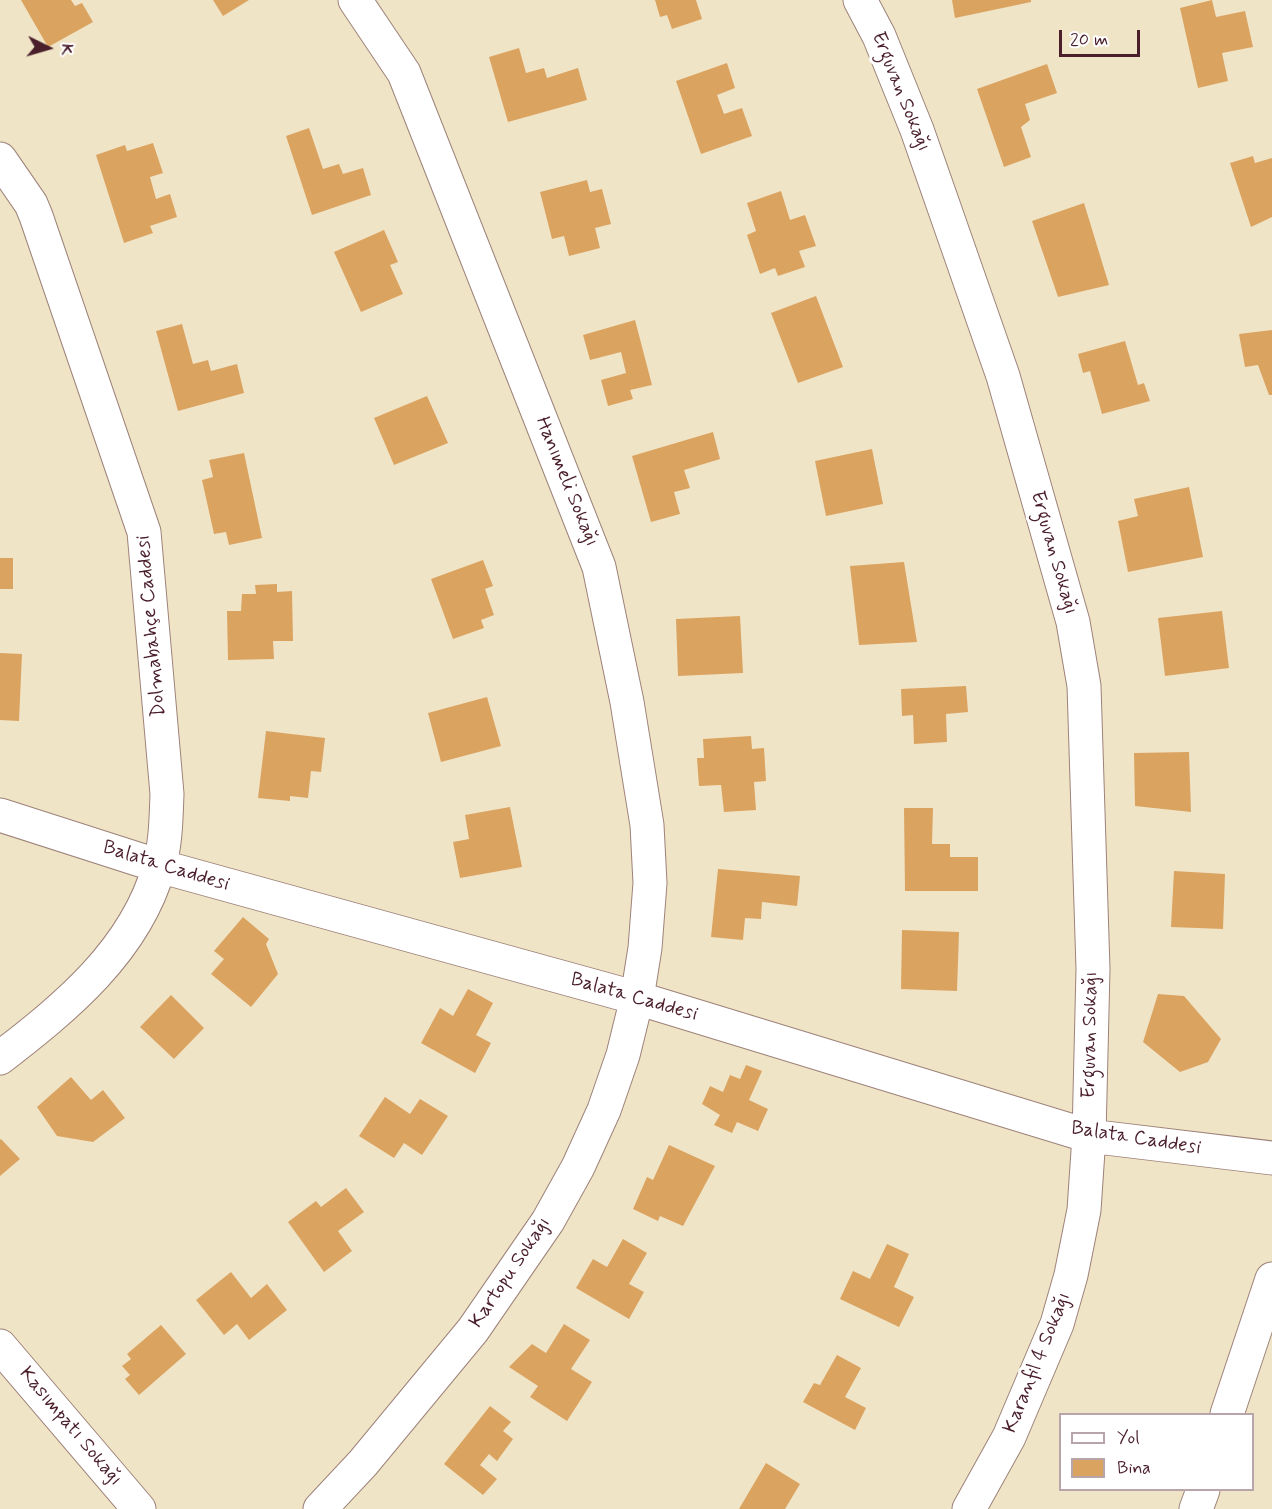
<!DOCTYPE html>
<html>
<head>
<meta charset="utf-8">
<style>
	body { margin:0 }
	#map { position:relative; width:1272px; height:1509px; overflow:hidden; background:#f0e4c7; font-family:Mynerve,sans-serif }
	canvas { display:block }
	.legend { position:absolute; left:1059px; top:1413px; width:195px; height:78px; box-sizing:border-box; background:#fff; border:2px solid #b7a5aa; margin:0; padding:8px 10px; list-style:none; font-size:18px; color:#4a1f2b }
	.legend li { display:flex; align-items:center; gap:12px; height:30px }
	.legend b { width:30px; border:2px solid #b7a5aa }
	.north { position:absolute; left:18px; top:18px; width:60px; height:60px; -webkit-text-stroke:4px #fff; paint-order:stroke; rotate:95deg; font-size:16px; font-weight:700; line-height:24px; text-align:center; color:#4a1f2b }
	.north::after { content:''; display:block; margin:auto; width:21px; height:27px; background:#4a1f2b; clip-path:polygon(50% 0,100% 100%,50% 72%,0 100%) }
	.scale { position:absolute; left:1059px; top:30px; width:81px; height:27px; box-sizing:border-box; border:3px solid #4a1f2b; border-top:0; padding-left:8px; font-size:18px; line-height:21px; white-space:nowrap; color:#4a1f2b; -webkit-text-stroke:4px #fff; paint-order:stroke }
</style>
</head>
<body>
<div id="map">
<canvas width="1272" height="1509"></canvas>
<ul class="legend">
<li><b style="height:8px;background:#fff"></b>Yol</li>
<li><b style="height:16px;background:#dba360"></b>Bina</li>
</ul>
<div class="north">K</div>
<div class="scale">20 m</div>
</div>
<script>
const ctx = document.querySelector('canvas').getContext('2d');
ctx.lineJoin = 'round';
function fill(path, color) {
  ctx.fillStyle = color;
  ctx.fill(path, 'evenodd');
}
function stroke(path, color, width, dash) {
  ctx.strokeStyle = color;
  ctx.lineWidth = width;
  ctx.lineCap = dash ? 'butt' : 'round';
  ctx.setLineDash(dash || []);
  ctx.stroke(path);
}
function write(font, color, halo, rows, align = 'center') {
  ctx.font = font + ' Mynerve,sans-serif';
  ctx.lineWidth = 6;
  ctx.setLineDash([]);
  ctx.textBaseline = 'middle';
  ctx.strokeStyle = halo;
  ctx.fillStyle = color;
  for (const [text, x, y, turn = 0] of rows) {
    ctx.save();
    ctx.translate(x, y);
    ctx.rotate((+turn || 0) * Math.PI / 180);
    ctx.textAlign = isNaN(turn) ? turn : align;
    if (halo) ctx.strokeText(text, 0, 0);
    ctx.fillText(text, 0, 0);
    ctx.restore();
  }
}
const building = new Path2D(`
	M21 0H71L75 6 82 3 93 22 48 47Z
	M213 0H249L223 16Z
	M655 0H696L702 19 672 29 667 15 660 17Z
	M952 0H1031V2L955 18Z
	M1212 0 1216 17 1245 11 1253 47 1222 53 1228 81 1198 88 1180 8Z
	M519 48 526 73 544 68 547 78 578 68 587 100 508 122 489 57Z
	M727 63 735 88 717 95 724 114 742 108 752 136 701 154 676 81Z
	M1047 64 1057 93 1025 104 1030 120 1021 127 1031 157 1004 167 977 89Z
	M309 128 323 169 339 164 343 174 363 168 371 195 312 215 286 136Z
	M153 143 163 173 150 177 156 199 170 194 177 217 150 226 153 233 124 243 96 155 125 145 127 151Z
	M1253 156 1255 163 1272 158V217L1251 227 1230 163Z
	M587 180 590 192 602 189 611 224 595 228 600 248 569 256 564 236 552 239 540 192Z
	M781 191 790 220 805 215 816 246 799 251 805 267 778 276 775 268 760 274 747 235 756 231 747 203Z
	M1084 203 1109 285 1058 297 1032 221Z
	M384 230 398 262 390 265 403 294 361 312 334 252Z
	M816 296 843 367 798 383 771 313Z
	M635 320 652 385 630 390 633 399 608 406 601 380 626 373 621 352 590 360 583 335Z
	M182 324 193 364 208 360 211 371 237 364 244 393 178 411 156 331Z
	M1272 330V395H1269L1258 365 1245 367 1239 334Z
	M1125 341 1138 385 1144 383 1150 401 1102 414 1090 371 1083 373 1078 354Z
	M427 396 448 443 394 465 374 418Z
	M713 432 720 459 684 470 690 488 674 492 680 514 651 522 632 456Z
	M872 449 883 504 826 516 815 461Z
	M244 453 262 538 229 545 226 532 214 534 202 480 213 477 209 460Z
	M1189 487 1203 557 1128 572 1118 521 1138 516 1134 499Z
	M0 558H13V589H0Z
	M483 560 493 586 485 589 494 615 481 620 484 628 453 639 431 579Z
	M904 562 917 642 859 645 850 566Z
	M277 584V592L292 591 293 641H273L274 659 228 660 227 611H241L242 594H256L255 585Z
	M1222 611 1229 668 1165 676 1158 618Z
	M740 616 743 673 678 676 676 619Z
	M0 653 22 654 19 721 0 720Z
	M966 686 968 712 946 714 947 742 914 744 913 715 902 716 901 689Z
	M487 697 501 746 441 762 428 713Z
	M266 731 325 738 321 772 311 771 308 798 290 796V801L258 798Z
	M751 736 752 749 764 748 766 781 754 782 756 810 724 812 721 785 699 786 697 758H704L703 739Z
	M1189 752 1191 812 1135 806 1134 753Z
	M510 807 522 867 460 878 453 842 469 839 465 815Z
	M904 808H933L932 844H950V857H978V891H905Z
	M718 869 800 876 797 906 762 902 761 919 745 918 743 940 711 937Z
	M1174 871 1225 874 1223 929 1171 927Z
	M243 917 269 939 266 944 278 974 251 1007 211 974 224 959 214 951Z
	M902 930 959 932 957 991 901 989Z
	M468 989 493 1003 476 1035 491 1043 475 1073 421 1043 440 1008 453 1016Z
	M1158 994 1184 996 1221 1039 1208 1062 1180 1072 1143 1042Z
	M171 995 204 1028 174 1059 140 1027Z
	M746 1065 762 1071 749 1100 768 1109 758 1131 737 1122 732 1133 714 1125 720 1115 702 1104 710 1086 723 1092 730 1075 740 1079Z
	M71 1077 91 1100 103 1090 125 1118 93 1142 57 1136 37 1107Z
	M385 1097 410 1114 420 1099 448 1116 422 1155 404 1143 394 1158 359 1136Z
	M1 1139 20 1159 0 1176V1140Z
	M669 1145 715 1166 683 1226 660 1216 658 1221 633 1209 647 1177 653 1180Z
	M346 1188 364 1212 338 1231 352 1251 324 1272 288 1222 316 1201 321 1207Z
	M623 1239 647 1253 629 1284 644 1292 629 1319 576 1288 593 1259 607 1267Z
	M887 1244 909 1254 894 1287 914 1297 899 1327 840 1299 853 1271 870 1279Z
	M231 1272 251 1298 267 1284 287 1310 249 1340 237 1324 224 1335 196 1300Z
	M564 1324 590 1340 571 1369 592 1382 567 1421 530 1397 538 1386 509 1367 532 1344 546 1353Z
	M161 1325 186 1354 139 1395 125 1379 130 1375 122 1366 131 1359 127 1354Z
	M837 1355 861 1368 845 1397 866 1408 855 1430 803 1402 814 1383 820 1385Z
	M490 1406 511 1422 503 1431 513 1439 497 1461 489 1454 480 1465 497 1479 483 1495 444 1464Z
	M766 1463 800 1484 785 1509H739Z`);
const minor = new Path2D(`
	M860 0 879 36 917 130 1003 376 1073 622 1084 686 1093 969 1089 1136 1084 1210 1071 1275 1057 1324 1009 1437 969 1509
	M0 159 31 204 36 216 144 532 167 794C166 818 166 843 159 867 135 951 66 1007 0 1058
	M0 815 159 866 637 998 1089 1136 1272 1158
	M0 1346 139 1509
	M1227 1414 1272 1279
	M320 1509 363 1463 473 1330 548 1221 578 1167 604 1110 623 1055 637 998 645 948 650 883 647 825 627 702 599 567 404 73 355 0
	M1196 1509 1203 1490`);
const streetNames = [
	["Erguvan Sokağı",900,92,68],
	["Hanımeli Sokağı",566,482,68],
	["Erguvan Sokağı",1053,553,74],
	["Dolmabahçe Caddesi",152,626,-95],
	["Balata Caddesi",166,867,17],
	["Balata Caddesi",634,998,16],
	["Erguvan Sokağı",1091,1035,-89],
	["Balata Caddesi",1136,1139,9],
	["Kartopu Sokağı",511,1273,-56],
	["Karanfil 4 Sokağı",1038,1363,-68],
	["Kasımpatı Sokağı",70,1427,50]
];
fill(building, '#dba360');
stroke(minor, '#9d8279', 35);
stroke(minor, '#fff', 33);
write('20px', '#4a1f2b', '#fff', streetNames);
</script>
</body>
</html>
